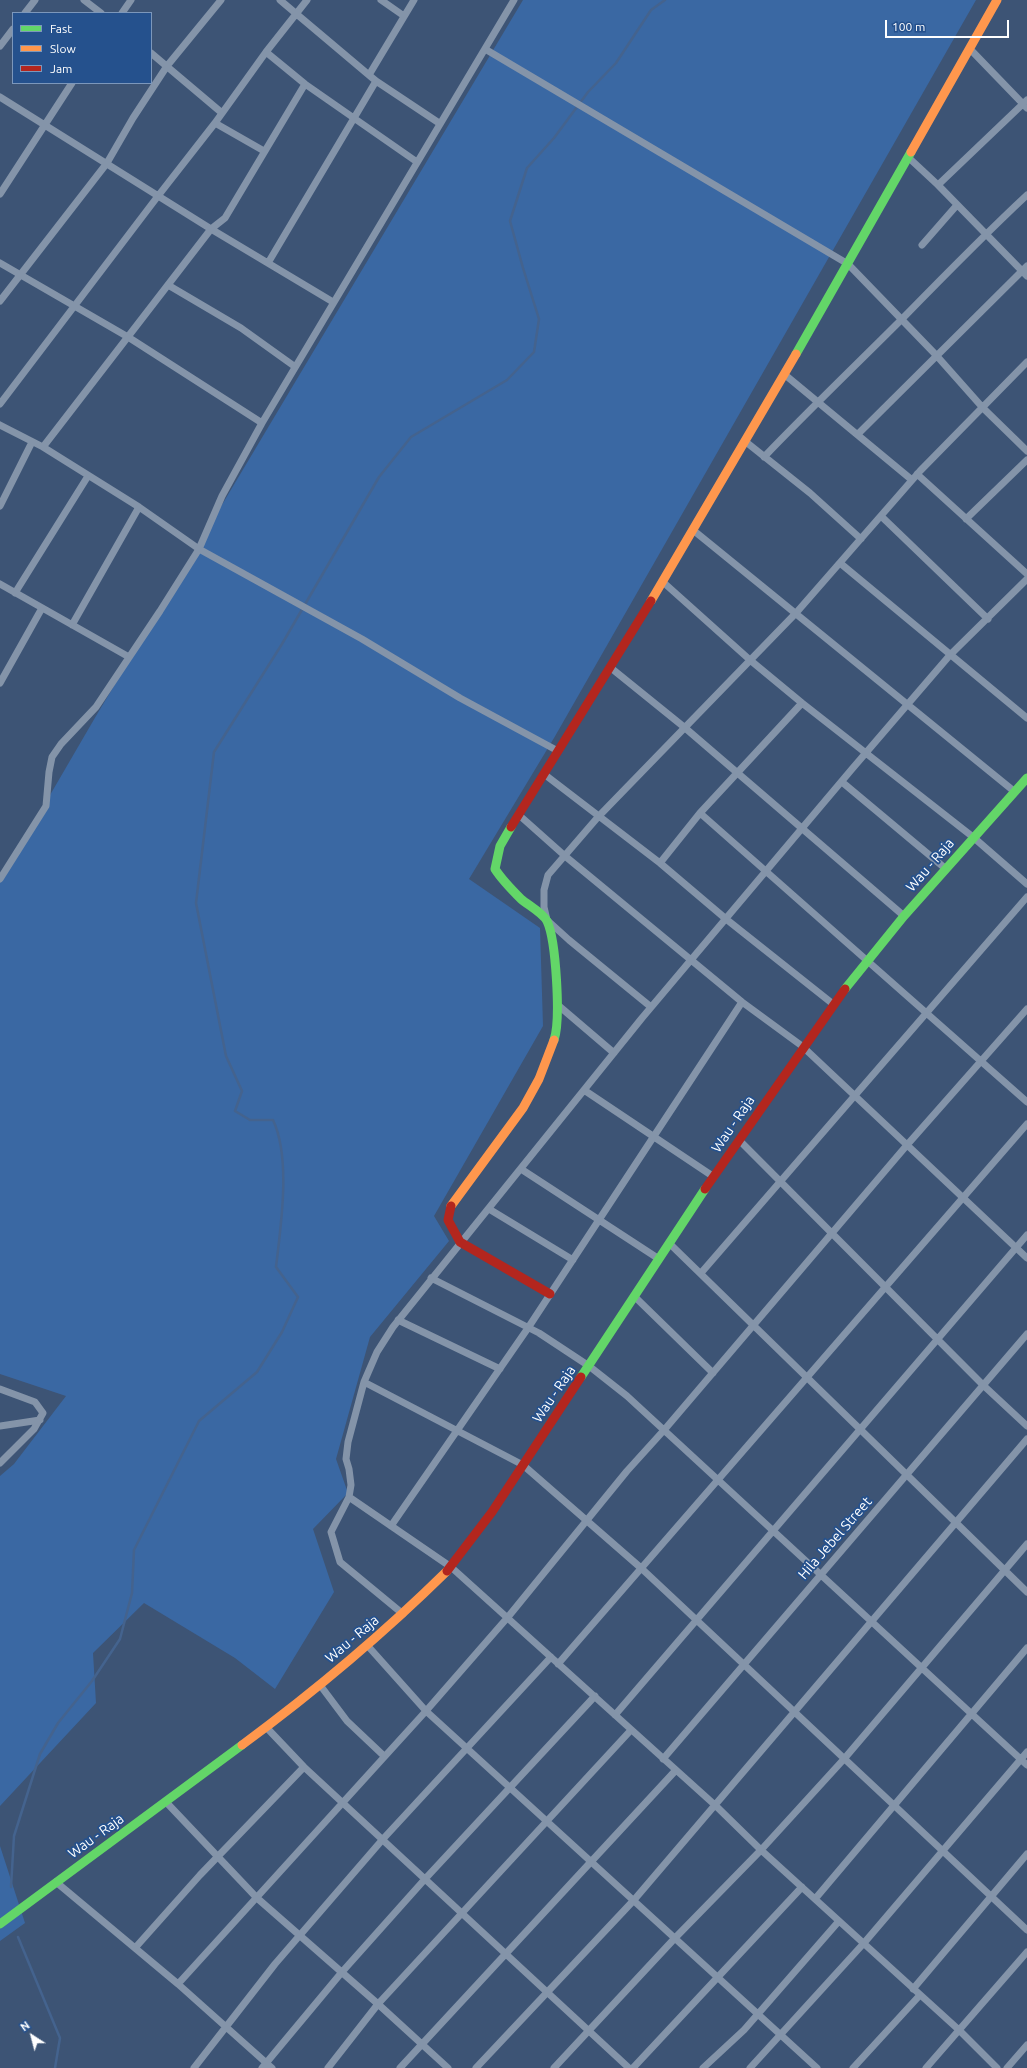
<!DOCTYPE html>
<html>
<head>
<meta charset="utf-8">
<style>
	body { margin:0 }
	#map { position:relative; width:1027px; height:2068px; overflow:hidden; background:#3d5475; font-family:Ubuntu,sans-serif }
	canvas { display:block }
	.legend { position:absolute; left:12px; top:12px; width:140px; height:72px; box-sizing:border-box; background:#25518d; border:1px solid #7c97bb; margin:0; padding:5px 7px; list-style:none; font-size:12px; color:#fff }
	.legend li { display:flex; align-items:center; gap:8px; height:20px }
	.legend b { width:20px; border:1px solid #7c97bb }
	.north { position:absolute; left:12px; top:2016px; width:40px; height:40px; -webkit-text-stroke:3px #25518d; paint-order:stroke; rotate:324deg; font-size:11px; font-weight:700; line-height:16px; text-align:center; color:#fff }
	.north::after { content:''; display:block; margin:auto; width:14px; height:18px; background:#fff; clip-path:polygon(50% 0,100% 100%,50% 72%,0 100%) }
	.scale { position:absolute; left:885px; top:20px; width:124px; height:18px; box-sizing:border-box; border:2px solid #fff; border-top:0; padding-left:5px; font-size:12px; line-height:14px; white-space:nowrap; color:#fff; -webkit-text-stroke:3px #25518d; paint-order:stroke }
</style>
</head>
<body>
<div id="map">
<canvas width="1027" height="2068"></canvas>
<ul class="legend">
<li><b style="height:5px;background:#63d668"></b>Fast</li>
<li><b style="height:5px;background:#ff974d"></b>Slow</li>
<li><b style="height:5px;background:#b3261e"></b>Jam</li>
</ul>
<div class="north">N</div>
<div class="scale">100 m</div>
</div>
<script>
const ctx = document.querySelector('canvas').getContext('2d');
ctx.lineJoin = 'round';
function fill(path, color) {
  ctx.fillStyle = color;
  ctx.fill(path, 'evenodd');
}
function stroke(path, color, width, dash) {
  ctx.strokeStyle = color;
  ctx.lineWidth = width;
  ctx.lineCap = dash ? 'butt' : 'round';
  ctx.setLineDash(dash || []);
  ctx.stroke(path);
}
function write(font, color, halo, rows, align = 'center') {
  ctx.font = font + ' Ubuntu,sans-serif';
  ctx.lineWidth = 3.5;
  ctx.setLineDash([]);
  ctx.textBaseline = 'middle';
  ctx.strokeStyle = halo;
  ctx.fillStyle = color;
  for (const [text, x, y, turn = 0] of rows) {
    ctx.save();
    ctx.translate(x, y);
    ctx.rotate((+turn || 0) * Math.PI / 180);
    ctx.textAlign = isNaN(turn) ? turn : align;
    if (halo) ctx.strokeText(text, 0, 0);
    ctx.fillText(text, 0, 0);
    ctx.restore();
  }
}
const green = new Path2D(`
	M523 0H976L554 738 469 879 540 928 543 1026 434 1216 449 1241 370 1337 336 1459 348 1493 313 1529 334 1592 275 1689 235 1658 144 1603 93 1653 96 1703 0 1806V1476L14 1464 66 1396 0 1374V881L96 716Z
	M0 1846 25 1923 0 1941Z`);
const stream = new Path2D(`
	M11 1887 14 1836 40 1754 58 1723 92 1681 120 1639 132 1593 134 1550 199 1421 257 1372 282 1332 298 1297 276 1267C281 1225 291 1158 273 1120H250L235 1111 242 1091 226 1056 196 903 214 752 282 644 379 477 411 437 507 380 534 352 539 319 523 268 510 221 527 168 554 138 588 92 616 63 651 10 665 0
	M18 1937 60 2038 55 2068`);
const street = new Path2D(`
	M84 0 101 13
	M280 0 376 81 439 123
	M381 0 404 16
	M25 13 35 0
	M122 13 131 0
	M0 46 13 29
	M485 49 848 264 936 355 983 408 1027 451
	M970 49 1027 108
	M266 52 305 84 417 162
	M151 53 222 113
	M369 75 414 0
	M0 97 211 229 333 302
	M215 123 264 151
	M909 158 938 185 1027 276
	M938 185 1027 100
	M0 194 72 83
	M922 245 957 205
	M0 263 128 337 262 423
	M268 263 376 81
	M168 285 241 328 294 366
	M0 301 107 163 133 118 167 66 221 0
	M784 374 912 480
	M0 404 158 196 215 123 266 52 307 0
	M0 425 43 447 139 507 199 549 362 639 460 698 558 751
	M858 434 1027 266
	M746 442 810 493 861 539
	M43 447 211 229 225 218 305 84
	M764 457C809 410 856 365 902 319 943 277 984 235 1027 195
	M917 474 1027 574
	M0 506 32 442
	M881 516 988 619
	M966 519 1027 460
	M693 530 1015 792
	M840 563 1027 718
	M663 582 750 660 802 703 973 837 1027 884
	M0 584 129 657
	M15 593 88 476
	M72 625 139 507
	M611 668 684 727 904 916
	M0 683 42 608
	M544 774 660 863 726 919 833 1004
	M842 782 946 869
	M700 813 1027 1102
	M519 815 565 856 742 1002 802 1046 1027 1258
	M660 863 700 813 802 703
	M0 879 46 806 49 772 52 757 61 744 96 707 160 611 199 549 222 496 262 423 514 0
	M559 1006 614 1053
	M651 1007 569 940 547 920 544 907V890L548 875 598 817 796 613 920 471 1027 362
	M584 1090 714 1177
	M739 1140 983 1385 1027 1426
	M521 1169 659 1259
	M489 1209 573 1260
	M669 1243 1027 1592
	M701 1273 1027 897
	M431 1278 539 1333 589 1366 627 1396 1027 1765
	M634 1296 713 1373
	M398 1320 500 1369
	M364 1382 523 1465 641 1568 1027 1930
	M0 1389 35 1402 43 1413 34 1429 0 1463
	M0 1426 40 1420
	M349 1497 451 1567 716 1806 761 1850 959 2030 997 2068
	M391 1526 528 1328 742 1002
	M403 1614 340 1562 331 1532 349 1497 351 1485 349 1469 346 1459 348 1442 364 1382 377 1352 393 1327 642 1018 852 769 950 655 1027 579
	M367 1645 426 1711 817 2068
	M558 1664 1027 1124
	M320 1685 347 1721 384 1756
	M615 1715 1027 1235
	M266 1727 304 1767 629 2068
	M663 1759 1027 1334
	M166 1802 257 1898 378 2004 448 2068
	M56 1882 178 1984 272 2068
	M815 1899 1027 1648
	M135 1948 200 1875 304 1767
	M178 1984 426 1711 508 1617 627 1471 665 1429 907 1145 1027 1009
	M913 1989 1027 1854
	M194 2068 275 1964 383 1839 551 1657
	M262 2068 342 1972 425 1879 595 1696
	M328 2068 378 2004 631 1730
	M400 2068 676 1770
	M476 2068 634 1900 1027 1439
	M554 2068 675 1938 761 1850 844 1759 1027 1544
	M633 2068 802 1887
	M703 2068 744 2030 839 1921
	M750 2068 864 1943 1027 1752
	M853 2068 920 1995
	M926 2068 1027 1952
	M1007 2068 1027 2045`);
const fast = new Path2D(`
	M796 354 911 152
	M511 827 500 846 495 869C502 880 512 890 521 899 528 905 543 913 547 921 556 940 561 1020 554 1040
	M845 989 904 916 1027 778
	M581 1377 705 1189
	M0 1924 242 1745`);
const slow = new Path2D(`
	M911 152 997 0
	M651 601 796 354
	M451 1206 523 1108 539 1079 554 1040
	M242 1745C314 1692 383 1634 447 1571`);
const jam = new Path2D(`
	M511 827 651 601
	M705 1189 845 989
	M451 1206 448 1220 460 1242 550 1294
	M447 1571 492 1512 581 1377`);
const streetNames = [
	["Wau - Raja",930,865,-49],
	["Wau - Raja",733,1124,-56],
	["Wau - Raja",554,1394,-56],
	["Hila Jebel Street",835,1538,-49],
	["Wau - Raja",352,1639,-40],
	["Wau - Raja",96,1836,-36]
];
fill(green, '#3a68a3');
stroke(stream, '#44638e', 2.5);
stroke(street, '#8494a9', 7);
stroke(fast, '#63d668', 9);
stroke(slow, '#ff974d', 9);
stroke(jam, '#b3261e', 9);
write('14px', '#fff', '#25518d', streetNames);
</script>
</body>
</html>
